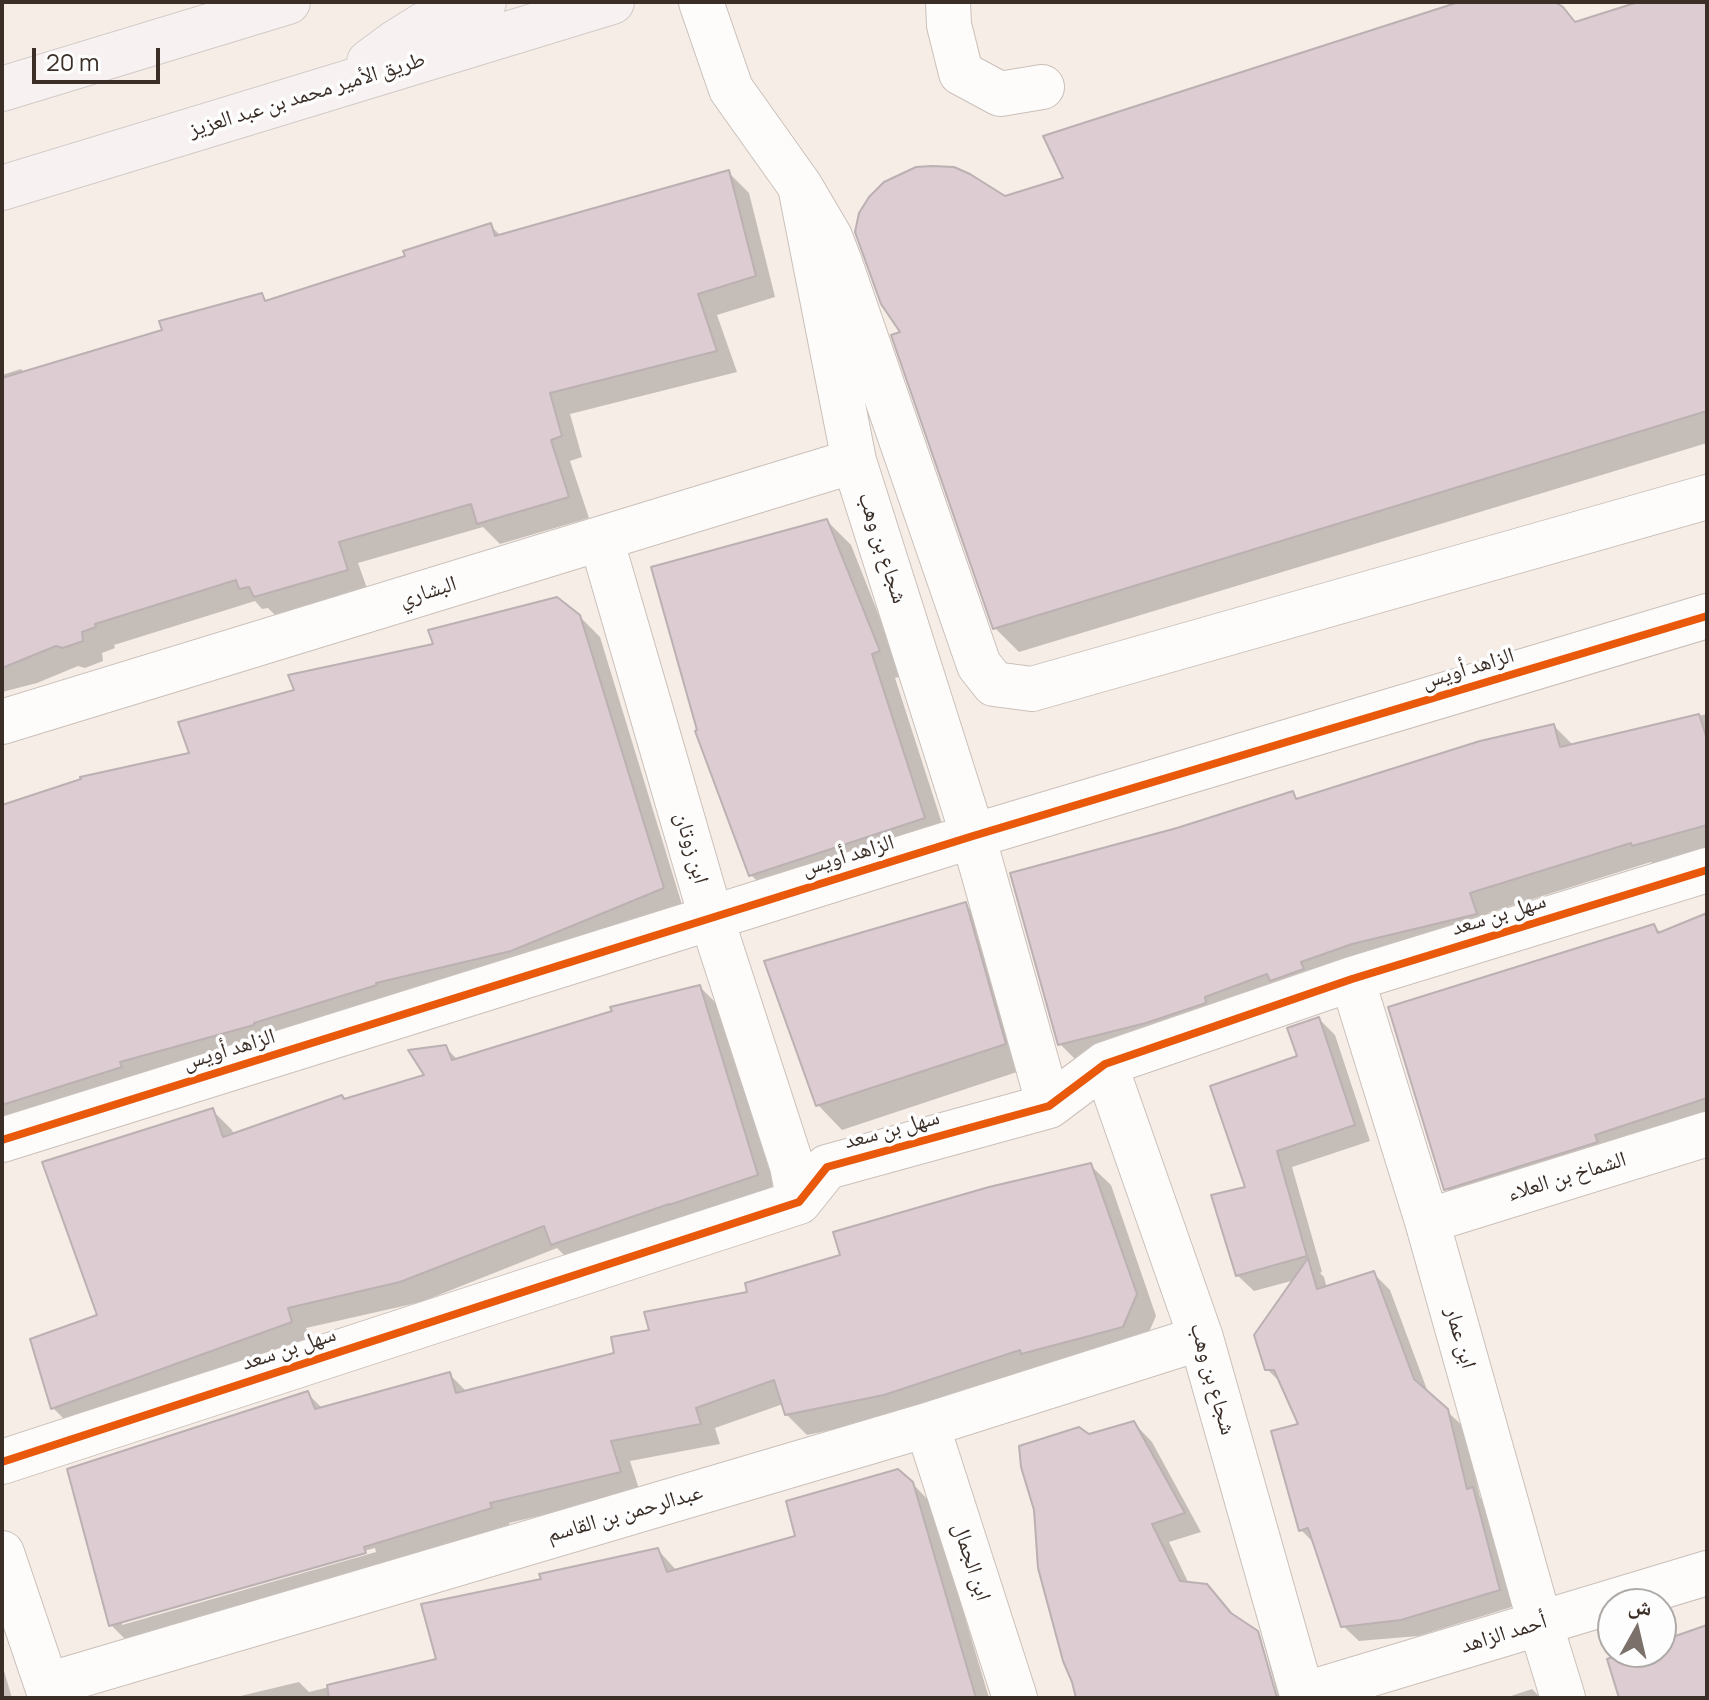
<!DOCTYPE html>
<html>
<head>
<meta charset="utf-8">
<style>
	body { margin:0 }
	#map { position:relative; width:1709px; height:1700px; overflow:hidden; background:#f7ede7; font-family:Manrope,"Noto Naskh Arabic",sans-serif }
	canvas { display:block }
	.frame { position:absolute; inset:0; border:4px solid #3a2e27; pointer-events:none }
	.north { position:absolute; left:1597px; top:1588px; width:80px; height:80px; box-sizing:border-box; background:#fdfdfd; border:2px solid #afaaa7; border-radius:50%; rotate:8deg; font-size:22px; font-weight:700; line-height:32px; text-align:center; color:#3a2e27 }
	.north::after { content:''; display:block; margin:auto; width:28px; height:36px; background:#7c716a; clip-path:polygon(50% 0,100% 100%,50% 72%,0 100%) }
	.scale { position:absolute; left:32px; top:48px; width:128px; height:36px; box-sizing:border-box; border:4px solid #3a2e27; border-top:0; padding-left:10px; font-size:24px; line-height:28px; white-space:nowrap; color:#3a2e27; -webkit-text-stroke:6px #fdfdfd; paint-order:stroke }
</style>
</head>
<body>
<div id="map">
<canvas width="1709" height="1700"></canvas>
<div class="frame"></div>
<div class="north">ش</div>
<div class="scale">20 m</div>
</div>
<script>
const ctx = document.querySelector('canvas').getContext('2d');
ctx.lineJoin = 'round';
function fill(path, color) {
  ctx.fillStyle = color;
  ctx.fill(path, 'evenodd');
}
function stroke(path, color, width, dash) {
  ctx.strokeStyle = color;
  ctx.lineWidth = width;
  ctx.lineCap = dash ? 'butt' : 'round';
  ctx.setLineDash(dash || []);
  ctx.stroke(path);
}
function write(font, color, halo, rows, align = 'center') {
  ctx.font = font + ' Manrope,"Noto Naskh Arabic",sans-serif';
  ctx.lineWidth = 7;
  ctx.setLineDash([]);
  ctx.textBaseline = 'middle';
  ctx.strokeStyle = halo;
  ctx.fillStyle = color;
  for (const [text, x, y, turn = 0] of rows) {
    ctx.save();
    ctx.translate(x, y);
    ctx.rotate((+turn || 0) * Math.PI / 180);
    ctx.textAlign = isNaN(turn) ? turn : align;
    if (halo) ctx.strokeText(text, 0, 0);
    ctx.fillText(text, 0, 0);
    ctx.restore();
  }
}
const shadow = new Path2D(`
	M1468 2H1551L1577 24 1646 2H1707V443L1019 652 995 628 903 333 1005 198 1066 180Z
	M728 172 749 193 775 297 717 315 737 372 570 414 582 457 570 461 589 518 500 544 483 527 358 563 368 591 277 617 268 608 262 609 255 601 114 645 115 648 102 653 103 661 85 668 78 666 37 683 2 692V375L21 369 25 373 164 331 261 295 268 302 407 257 490 225 502 237Z
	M827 521 851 545 903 676 895 678 948 842 775 899 751 875Z
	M579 616 600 637 683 908 2 1131V807L192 755Z
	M1707 714V850L1654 865 1651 862 1488 913 1496 934 1080 1064 1060 1044 1178 830 1293 794 1299 800 1554 726 1574 746Z
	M965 904 989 928 1029 1068 842 1130 818 1105Z
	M1707 916V1124L1465 1208 1446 1188 1654 926 1661 933Z
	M700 987 720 1007 777 1195 573 1264 557 1248 421 1302 306 1328 311 1342 73 1428 53 1408 100 1316 212 1110 232 1130 234 1135 427 1076 445 1047 458 1060Z
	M1319 1019 1335 1035 1370 1141 1292 1167 1322 1272 1320 1273 1324 1277 1327 1288 1373 1273 1390 1290 1429 1395 1464 1427 1480 1497 1489 1506 1515 1606 1418 1636 1359 1641 1342 1625 1315 1544 1301 1530 1300 1425 1282 1384 1267 1369 1295 1280 1254 1291 1237 1275 1247 1188 1300 1057Z
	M1090 1165 1111 1185 1156 1316 1143 1346 905 1415 807 1435 786 1414 783 1404 715 1428 720 1444 630 1461 640 1492 509 1523 511 1529 131 1645 111 1625 307 1393 323 1409 449 1374 467 1392 616 1354 652 1332 842 1256ZM375 1548 376 1552 122 1625V1620Z
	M1134 1423 1152 1442 1201 1532 1169 1542 1189 1584 1206 1586 1237 1620 1261 1637H1258L1274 1698H1078L1089 1436Z
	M912 1483 931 1503 989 1698H232L299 1682 309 1692 438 1660 543 1581 658 1550 677 1571 798 1537Z
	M1262 1637 1276 1651 1288 1698H1278Z
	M2 1664 12 1698H2Z
	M1532 1689 1541 1698H1505Z`);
const building = new Path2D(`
	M1459 2H1555L1563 7 1575 22 1638 2H1707V411L993 629 891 335 900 332 881 304 855 232 859 213 869 197 884 182 916 167 932 166 954 167 970 174 1005 196 1063 178 1043 136Z
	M729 170 756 276 698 294 717 351 550 393 562 436 551 440 569 497 477 524 471 504 339 542 348 570 254 597 249 587 239 589 236 580 95 624 96 627 82 632 83 641 63 648 56 646 2 668V378L162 330 159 321 262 293 265 301 405 256 403 251 491 223 495 236Z
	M827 519 880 651 872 654 925 818 749 876 695 731 697 730 651 567Z
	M557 597 580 615 664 888 511 951 376 983 377 985 254 1023V1025L120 1062 122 1067 2 1105V805L81 779 80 777 189 753 178 722 294 690 288 675 433 644 428 630Z
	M1699 714 1707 739V825L1632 846 1631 843 1470 893 1477 914 1352 944 1301 962 1304 969 1270 981 1267 974 1205 997 1206 1003 1146 1023 1058 1045 1010 873 1177 828 1293 791 1296 799 1480 741 1554 724 1560 747Z
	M966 902 1006 1044 816 1106 764 961Z
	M1707 913V1098L1595 1135 1598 1142 1444 1190 1388 1007 1654 924 1658 933Z
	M700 985 758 1175 669 1205V1204L551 1245 544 1226 400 1282 288 1308 292 1322 51 1409 30 1339 97 1315 42 1162 213 1108 223 1137 342 1095 344 1099 424 1075 408 1050 446 1045 452 1060 612 1011 610 1007Z
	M1319 1017 1355 1125 1277 1151 1307 1256 1236 1276 1211 1195 1245 1187 1210 1086 1297 1056 1287 1028Z
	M1091 1163 1137 1294 1123 1327 1021 1354 1020 1350 884 1395 785 1415 774 1380 696 1408 701 1424 611 1441 621 1472 490 1503 492 1508 364 1547 366 1553 109 1626 67 1469 308 1391 315 1409 450 1372 456 1393 614 1353 611 1337 649 1330 644 1312 747 1292 745 1283 840 1255 833 1232 989 1187Z
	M1308 1258 1317 1289 1374 1271 1414 1379 1448 1409 1467 1489 1473 1487 1500 1590 1401 1620 1341 1627 1308 1528 1299 1531 1271 1431 1298 1424 1274 1370H1265L1254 1335Z
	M1134 1421 1185 1513 1152 1524 1180 1581 1207 1584 1231 1613 1258 1631 1277 1698H1076L1072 1682 1063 1661 1038 1568 1034 1510 1021 1467 1019 1446 1079 1427 1089 1434Z
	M898 1469 913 1482 976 1698H329L327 1685 436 1659 421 1604 541 1579 539 1574 658 1548 667 1572 795 1536 786 1501Z
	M1707 1625V1698H1619L1607 1659 1627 1652H1661V1641Z`);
const minor = new Path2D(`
	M701 2 731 89 800 186 854 461 973 836 1049 1106
	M948 2 949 25 961 73 1000 94 1042 87
	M800 186 830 237 839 260 979 665 994 684 1032 689 1707 497
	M601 539 711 917 792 1166 799 1202
	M2 722 854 461
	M1352 979 1427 1221 1540 1623 1563 1698
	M1105 1064 1201 1338 1303 1698
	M2 1140 973 836 1707 616
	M1427 1221 1707 1134
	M927 1425 1015 1698
	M2 1462 799 1202 827 1167 1049 1106 1105 1064 1352 979 1707 870
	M2 1553 51 1698
	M47 1685 927 1425 1201 1338
	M1302 1695 1707 1573`);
const major = new Path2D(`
	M369 62 396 42 425 24 484 2
	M2 89 288 2
	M2 188 612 2`);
const cycleway = new Path2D(`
	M2 1140 973 836 1707 616
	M2 1462 799 1202 827 1167 1049 1106 1105 1064 1352 979 1707 870`);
const streetNames = [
	["طريق الأمير محمد بن عبد العزيز",307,95,-17],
	["شجاع بن وهب",882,548,72],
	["البشاري",428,592,-17],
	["الزاهد أويس",1468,669,-17],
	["ابن زوتان",691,848,74],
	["الزاهد أويس",848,856,-17],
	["سهل بن سعد",1499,915,-17],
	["الزاهد أويس",229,1050,-17],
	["سهل بن سعد",892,1130,-15],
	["الشماخ بن العلاء",1567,1177,-17],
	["ابن عمار",1460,1338,74],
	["سهل بن سعد",289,1349,-18],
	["شجاع بن وهب",1212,1379,74],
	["عبدالرحمن بن القاسم",625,1514,-16],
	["ابن الجمال",971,1562,72],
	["أحمد الزاهد",1504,1634,-17]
];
fill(shadow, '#0003');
fill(building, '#ddccd1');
stroke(building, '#bbb0b2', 2);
stroke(minor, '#cac0ba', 46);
stroke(major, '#d1cbc7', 46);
stroke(minor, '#fefcfb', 44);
stroke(major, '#f8f1f1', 44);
stroke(cycleway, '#e8590c', 8);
write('22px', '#3a2e27', '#fdfdfd', streetNames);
</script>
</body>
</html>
